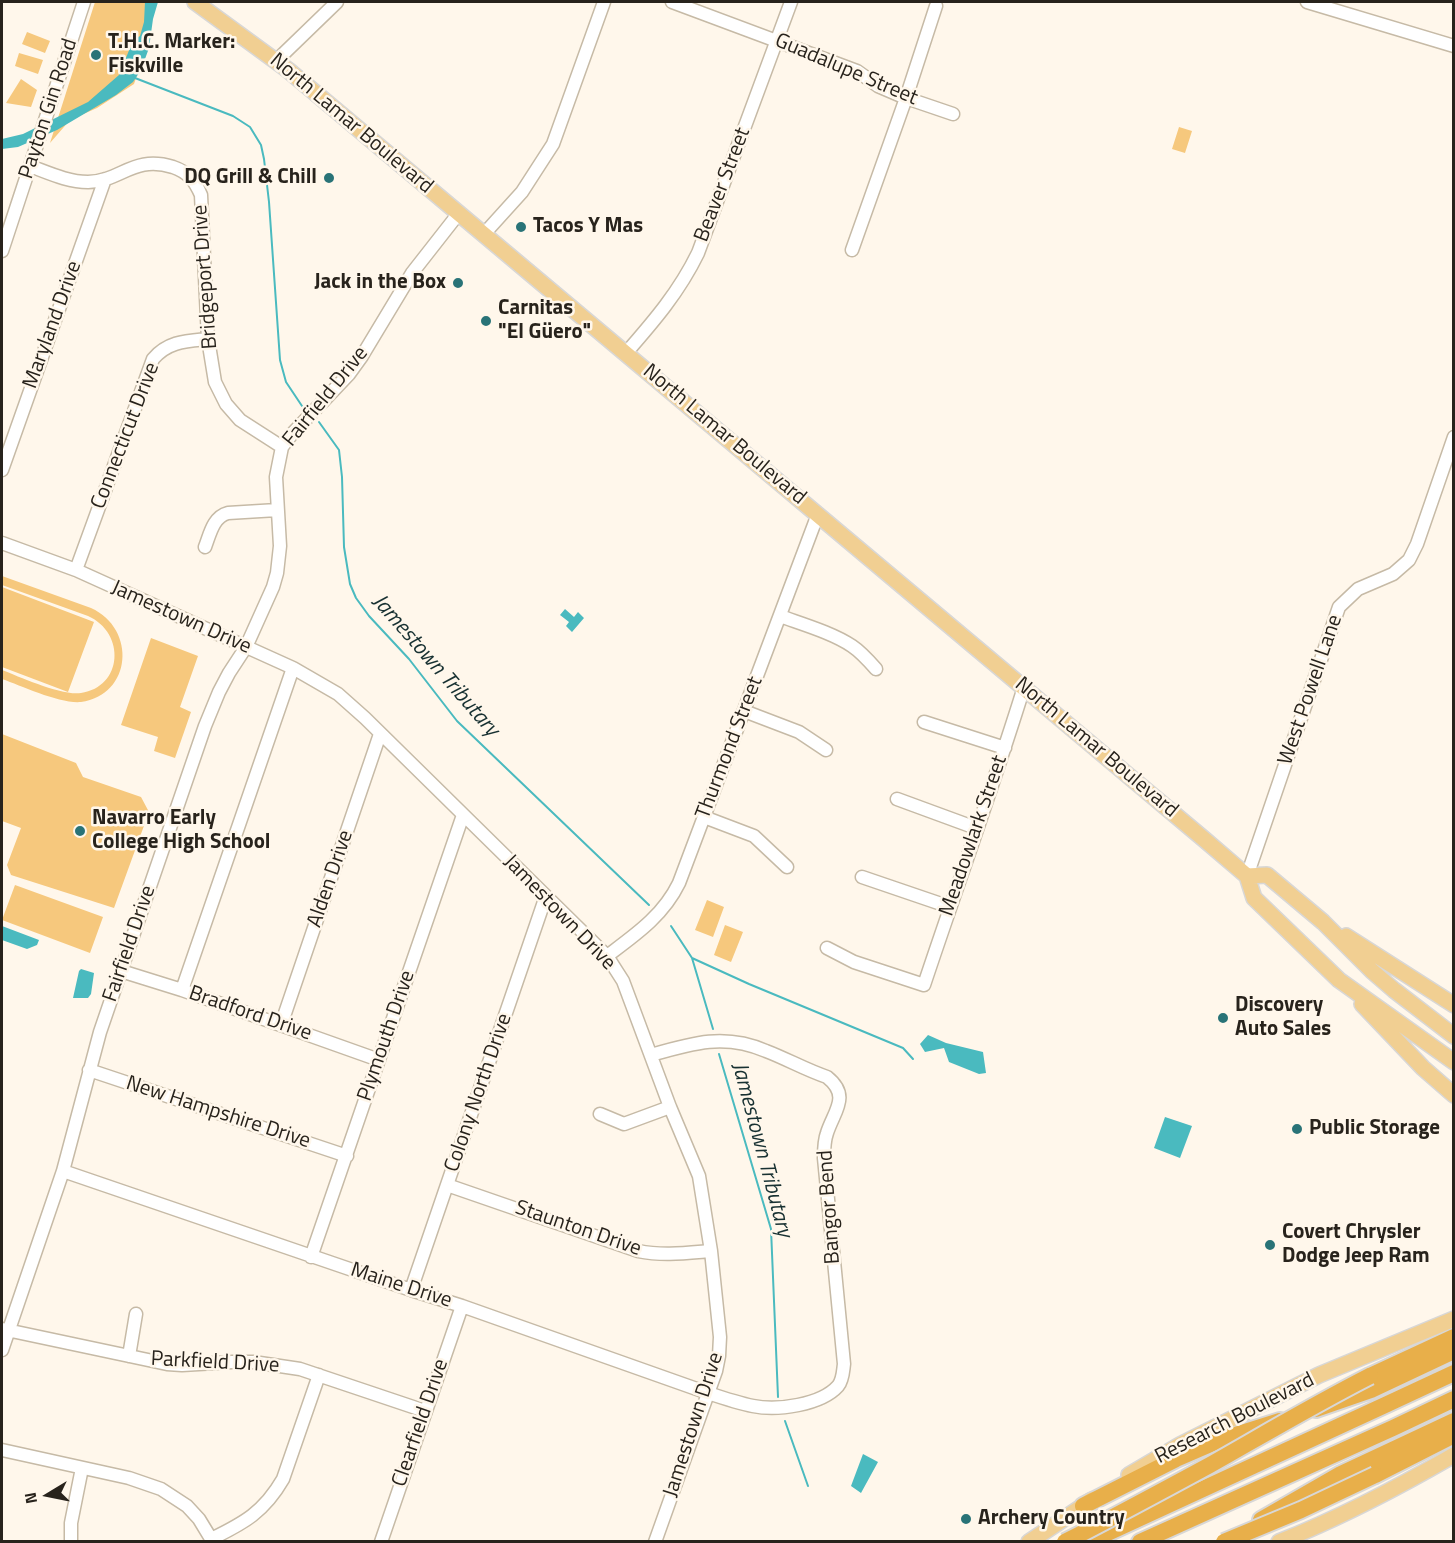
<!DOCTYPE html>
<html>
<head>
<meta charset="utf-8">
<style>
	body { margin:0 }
	#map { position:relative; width:1455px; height:1543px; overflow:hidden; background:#fff7eb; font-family:"Titillium Web",sans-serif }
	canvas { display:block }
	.frame { position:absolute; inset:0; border:3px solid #28231c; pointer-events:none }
	.north { position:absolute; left:18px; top:1465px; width:60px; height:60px; -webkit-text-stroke:4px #fff7eb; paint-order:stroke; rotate:260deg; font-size:16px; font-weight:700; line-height:24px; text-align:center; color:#28231c }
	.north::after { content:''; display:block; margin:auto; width:21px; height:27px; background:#28231c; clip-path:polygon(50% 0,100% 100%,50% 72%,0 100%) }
</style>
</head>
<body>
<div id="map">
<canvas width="1455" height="1543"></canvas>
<div class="frame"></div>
<div class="north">N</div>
</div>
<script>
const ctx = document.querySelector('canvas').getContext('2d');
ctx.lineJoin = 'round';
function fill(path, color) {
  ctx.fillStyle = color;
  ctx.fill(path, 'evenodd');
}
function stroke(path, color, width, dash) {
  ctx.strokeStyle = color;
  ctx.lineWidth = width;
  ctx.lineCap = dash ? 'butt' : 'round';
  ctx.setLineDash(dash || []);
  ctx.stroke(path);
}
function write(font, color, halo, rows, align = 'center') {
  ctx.font = font + ' "Titillium Web",sans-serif';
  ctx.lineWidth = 5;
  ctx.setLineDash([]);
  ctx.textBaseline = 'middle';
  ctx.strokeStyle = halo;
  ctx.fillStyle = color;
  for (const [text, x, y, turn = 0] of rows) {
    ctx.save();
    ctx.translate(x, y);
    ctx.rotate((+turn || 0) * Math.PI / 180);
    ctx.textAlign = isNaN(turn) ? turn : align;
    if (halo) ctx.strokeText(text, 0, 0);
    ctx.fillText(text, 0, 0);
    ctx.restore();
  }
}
const green = new Path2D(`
	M95 2H153L150 37 134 84 97 108 70 120 50 143Z
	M27 32 50 41 45 53 22 44Z
	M19 53 43 60 38 74 15 66Z
	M21 79 37 90 31 107 6 103Z
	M1179 127 1192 131 1185 153 1172 149Z
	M2 576 91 608C137 629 132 695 81 702 60 704 22 686 2 679V670C20 677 62 696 81 693 123 687 126 633 88 616L2 585Z
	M2 587 94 622 68 692 2 667Z
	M151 638 198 656 180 707 191 712 175 758 154 751 158 737 121 725Z
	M2 734 76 763 83 777 141 797 149 812 114 908 11 875 7 865 21 828 2 821Z
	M15 885 103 917 90 953 2 920Z
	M707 900 724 907 713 937 695 930Z
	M725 925 743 932 731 962 714 955Z`);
const water = new Path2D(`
	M145 2H158L153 19 149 48 141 70 133 82 116 95 57 130 18 147 2 149V139L23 134 88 102 119 75 130 48 137 38 140 36 144 22Z
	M565 609 574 617 578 612 584 618 572 632 566 626 569 622 560 615Z
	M2 926 39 940 37 945 27 949 2 940Z
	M81 969 94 973 91 994 88 998H73L79 971Z
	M928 1035 946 1043 983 1052 986 1073 979 1074 949 1062 944 1048 925 1052 920 1044Z
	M1165 1117 1192 1126 1180 1158 1154 1148Z
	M863 1454 878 1462 861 1493 851 1486Z`);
const stream = new Path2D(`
	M135 78 233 116 250 127 261 145 264 159 269 202 280 360 286 382 302 406
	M319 422 339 450 342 477 344 547 350 584 356 598 369 616 409 659 457 721 649 905
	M671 926 692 958 713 1029
	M692 958 749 984 903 1048 913 1059
	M719 1054 771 1229 778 1397
	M785 1421 808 1486`);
const minor = new Path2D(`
	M672 2 857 71 878 86 906 98 953 114
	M1307 2 1454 46
	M276 61 337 2
	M30 166C49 173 68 182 88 182 122 181 133 155 173 167 188 172 195 181 201 195L208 339 215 382 226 404 240 420 282 447
	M484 234 522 192 553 144 604 2
	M852 250 906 98 936 6
	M2 251 84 2
	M626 353C654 321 679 292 698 253L791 2
	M2 470 105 179
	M2 543 76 570 293 668 338 694 365 718 607 956 623 981 670 1107 699 1176 711 1251 720 1337 719 1356 716 1371 655 1542
	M205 547C210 534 213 517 228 513L277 510
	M76 570 153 359C168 341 187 341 208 339
	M780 616C802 624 833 633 852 646 861 652 869 661 876 669
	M744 711 799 732 826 750
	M924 722 1005 748
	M897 799 976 828
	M704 817 754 836 787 867
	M1247 876 1339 607 1358 589 1393 574 1409 560 1417 544 1454 437
	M862 877 950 907
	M827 948 854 962 924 985C957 886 993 787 1024 687
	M607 956C635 935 663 916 679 883L818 514
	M121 971 182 990 379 1060
	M182 990 293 668
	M281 1025 380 734
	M89 1070 347 1156
	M600 1114 624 1124 670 1107
	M63 1171 411 1290 462 1306 708 1393C723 1398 738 1403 753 1406 777 1411 821 1405 838 1386 843 1380 843 1371 844 1364L824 1158C824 1149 824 1141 827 1133 834 1111 851 1096 827 1077 806 1070 787 1059 766 1051 725 1033 692 1043 651 1055
	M447 1185 638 1251C663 1256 686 1253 711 1251
	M311 1257 463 815
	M411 1290 546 896
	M2 1329 167 1364 182 1365 232 1362H253L300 1369 425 1411
	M2 1350 63 1171 100 1032 205 726 219 692 229 673 246 647 273 587 277 573 280 546 276 477 282 447 292 434 349 374 362 356 412 273 459 213
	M129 1356 136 1314
	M2 1450 129 1478 161 1489 187 1506 199 1519 213 1542
	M211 1539C244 1523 264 1512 283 1479L319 1375
	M71 1542V1523L82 1468
	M381 1542 462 1306`);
const major = new Path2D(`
	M195 2 288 70 1205 840 1247 876 1254 898 1339 980 1454 1062
	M1247 876 1267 875 1323 922 1372 971 1394 990 1454 1036
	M1346 936 1454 1005
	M1362 1004 1423 1068 1454 1095
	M1129 1475 1180 1445 1319 1375 1454 1319
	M1029 1542 1092 1500
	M1279 1542C1340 1518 1397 1488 1454 1455`);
const highway = new Path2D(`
	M1370 1376 1454 1337
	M1316 1409 1371 1390 1454 1351
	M1375 1475 1454 1435
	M1083 1506 1176 1459 1220 1440 1280 1421
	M1261 1520 1341 1474 1454 1421
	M1088 1542 1383 1406 1454 1373
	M1140 1542 1393 1428 1454 1399`);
const highwayBridge = new Path2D(`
	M1065 1542C1114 1517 1162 1491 1210 1465 1263 1435 1315 1404 1370 1376
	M1224 1542 1301 1510 1375 1475`);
const markers = [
	[96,55,6,"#297377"],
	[329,178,6,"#297377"],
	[521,227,6,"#297377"],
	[458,283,6,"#297377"],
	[486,321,6,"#297377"],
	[80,831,6,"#297377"],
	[1223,1018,6,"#297377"],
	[1297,1129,6,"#297377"],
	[1270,1245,6,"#297377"],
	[966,1519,6,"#297377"]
];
const poiNames = [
	["T.H.C. Marker:",108,43],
	["Fiskville",108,67],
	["DQ Grill & Chill",317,178,"right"],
	["Tacos Y Mas",533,227],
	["Jack in the Box",446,283,"right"],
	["Carnitas",498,309],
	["\"El Güero\"",498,333],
	["Navarro Early",92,819],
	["College High School",92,843],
	["Discovery",1235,1006],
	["Auto Sales",1235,1030],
	["Public Storage",1309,1129],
	["Covert Chrysler",1282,1233],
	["Dodge Jeep Ram",1282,1257],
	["Archery Country",978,1519]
];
const streetNames = [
	["Guadalupe Street",846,70,23],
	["Payton Gin Road",49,109,-72],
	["North Lamar Boulevard",351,124,40],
	["Beaver Street",723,185,-69],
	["Bridgeport Drive",206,277,-94],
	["Maryland Drive",53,325,-70],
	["Fairfield Drive",326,397,-51],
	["North Lamar Boulevard",724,435,40],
	["Connecticut Drive",126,436,-69],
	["Jamestown Drive",181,618,24],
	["West Powell Lane",1311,690,-71],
	["Thurmond Street",730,748,-69],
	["North Lamar Boulevard",1096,748,40],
	["Meadowlark Street",974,836,-71],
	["Alden Drive",331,879,-71],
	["Jamestown Drive",559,913,46],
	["Fairfield Drive",130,944,-71],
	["Bradford Drive",250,1014,19],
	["Plymouth Drive",387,1036,-71],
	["Colony North Drive",479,1093,-71],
	["New Hampshire Drive",218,1113,18],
	["Bangor Bend",830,1207,-94],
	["Staunton Drive",578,1229,19],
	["Maine Drive",401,1286,18],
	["Parkfield Drive",215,1363,3],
	["Research Boulevard",1235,1419,-27],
	["Clearfield Drive",421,1423,-71],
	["Jamestown Drive",694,1425,-72]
];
const waterNames = [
	["Jamestown Tributary",435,666,49],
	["Jamestown Tributary",761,1150,75]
];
fill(green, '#f6c87d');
fill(water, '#4ababf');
stroke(stream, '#4ababf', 2);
stroke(minor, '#c6baa6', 15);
stroke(major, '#d8d7d6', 18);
stroke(highway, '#d8d7d6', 20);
stroke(minor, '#fff', 12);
stroke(major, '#f1cf92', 15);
stroke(highway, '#e8af4a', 16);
stroke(highwayBridge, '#d8d7d6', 20, []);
stroke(highwayBridge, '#e8af4a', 16);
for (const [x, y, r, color] of markers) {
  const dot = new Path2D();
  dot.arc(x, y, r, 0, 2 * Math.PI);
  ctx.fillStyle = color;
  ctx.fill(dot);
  stroke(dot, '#fff7eb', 2);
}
write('bold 21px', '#28231c', '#fff7eb', poiNames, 'left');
write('21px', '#28231c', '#fff7eb', streetNames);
write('italic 22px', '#183132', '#fff7eb', waterNames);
</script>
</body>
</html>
